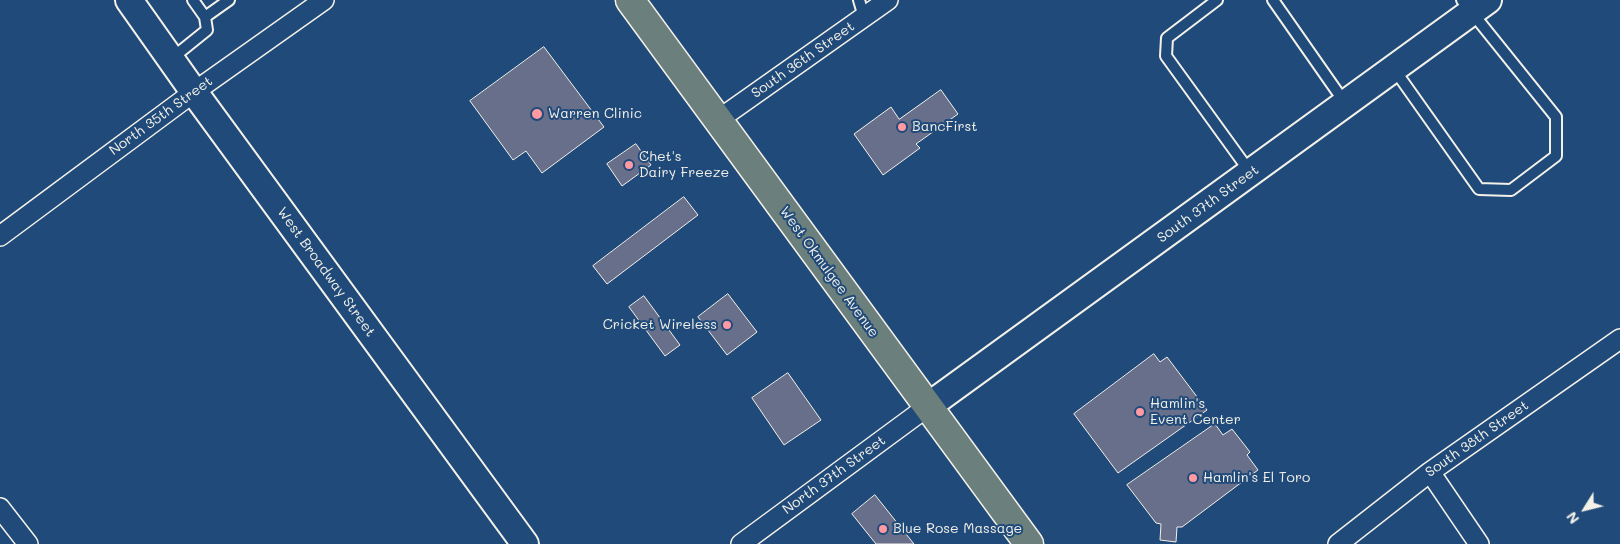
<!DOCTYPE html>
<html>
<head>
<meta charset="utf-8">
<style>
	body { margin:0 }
	#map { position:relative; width:1620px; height:544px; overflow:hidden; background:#1f4a7a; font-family:Mali,sans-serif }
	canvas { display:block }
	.north { position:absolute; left:1560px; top:484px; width:50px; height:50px; -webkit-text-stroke:4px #1f4a7a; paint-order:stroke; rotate:234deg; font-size:14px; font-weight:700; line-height:20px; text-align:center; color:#f4f1e8 }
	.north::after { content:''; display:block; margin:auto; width:18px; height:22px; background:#f4f1e8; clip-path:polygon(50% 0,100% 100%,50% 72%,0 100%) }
</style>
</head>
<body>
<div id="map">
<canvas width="1620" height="544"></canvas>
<div class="north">N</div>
</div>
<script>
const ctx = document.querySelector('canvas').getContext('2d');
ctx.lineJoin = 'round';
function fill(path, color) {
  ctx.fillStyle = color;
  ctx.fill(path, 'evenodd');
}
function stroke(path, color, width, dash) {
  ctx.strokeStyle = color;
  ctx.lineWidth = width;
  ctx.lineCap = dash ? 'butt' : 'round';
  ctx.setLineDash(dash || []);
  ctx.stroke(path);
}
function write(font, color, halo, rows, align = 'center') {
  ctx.font = font + ' Mali,sans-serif';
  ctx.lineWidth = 4;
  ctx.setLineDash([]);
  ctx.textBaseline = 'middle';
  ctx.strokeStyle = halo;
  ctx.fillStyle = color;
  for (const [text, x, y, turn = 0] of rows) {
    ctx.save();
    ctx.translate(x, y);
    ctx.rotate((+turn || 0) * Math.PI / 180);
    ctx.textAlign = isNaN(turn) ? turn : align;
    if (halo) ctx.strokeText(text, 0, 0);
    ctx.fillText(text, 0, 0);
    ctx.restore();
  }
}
const building = new Path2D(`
	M544 47 604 127 542 173 526 151 513 160 470 101Z
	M941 90 958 114 916 144 920 148 883 175 854 134 891 107 899 119Z
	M636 144 651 165 622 186 607 164Z
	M684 197 698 215 607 284 593 266Z
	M728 294 757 332 727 355 698 317Z
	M644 296 680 345 665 356 629 307Z
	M1154 354 1160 362 1167 357 1207 410 1118 473 1074 414Z
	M788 373 821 420 784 445 752 398Z
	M1215 424 1223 435 1232 429 1250 452 1247 455 1258 470 1182 527H1177L1176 542 1160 540 1161 524 1156 523 1127 485Z
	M875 495 914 544H876L852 514Z`);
const lane = new Path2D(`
	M859 0 864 17
	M1217 0 1167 38 1166 56 1250 172
	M1273 0 1345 103
	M205 17 229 0
	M171 59 207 30 205 17 193 0
	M1394 69 1479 189 1511 190 1556 156V117L1462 0`);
const street = new Path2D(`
	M718 120 888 0
	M0 236 194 92 324 0
	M1430 472 1479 544
	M0 508 28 544
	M741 544 927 407
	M1338 544 1430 472 1620 339`);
const secondary = new Path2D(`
	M129 0 194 92 525 544
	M927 407 1488 0`);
const primary = new Path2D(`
	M630 0 1029 544`);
const markers = [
	[537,114,6,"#ff9aa2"],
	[902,127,5,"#ff9aa2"],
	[629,165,5,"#ff9aa2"],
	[727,325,5,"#ff9aa2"],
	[1140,412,5,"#ff9aa2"],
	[1193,478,5,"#ff9aa2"],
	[883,529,5,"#ff9aa2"]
];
const streetNames = [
	["South 36th Street",803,60,-35],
	["North 35th Street",161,116,-36],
	["South 37th Street",1208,204,-36],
	["West Broadway Street",326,272,54],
	["West Okmulgee Avenue",829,272,54],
	["South 38th Street",1477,439,-35],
	["North 37th Street",834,475,-36]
];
const poiNames = [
	["Warren Clinic",548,114],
	["BancFirst",912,127],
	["Chet's",639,157],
	["Dairy Freeze",639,173],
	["Cricket Wireless",717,325,"right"],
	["Hamlin's",1150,404],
	["Event Center",1150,420],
	["Hamlin's El Toro",1203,478],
	["Blue Rose Massage",893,529]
];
fill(building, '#686f8b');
stroke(building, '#f4f1e8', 1);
stroke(lane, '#f4f1e8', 14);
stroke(street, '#f4f1e8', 22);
stroke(secondary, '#f4f1e8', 30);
stroke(primary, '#f4f1e8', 31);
stroke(lane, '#1f4a7a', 10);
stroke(street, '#1f4a7a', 19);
stroke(secondary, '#1f4a7a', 26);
stroke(primary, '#6b7f7c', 28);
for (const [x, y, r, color] of markers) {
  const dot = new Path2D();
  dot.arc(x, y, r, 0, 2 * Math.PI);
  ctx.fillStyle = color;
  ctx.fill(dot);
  stroke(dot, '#1f4a7a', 2);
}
write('14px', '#f4f1e8', '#1f4a7a', streetNames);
write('14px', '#f4f1e8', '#1f4a7a', poiNames, 'left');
</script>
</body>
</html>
